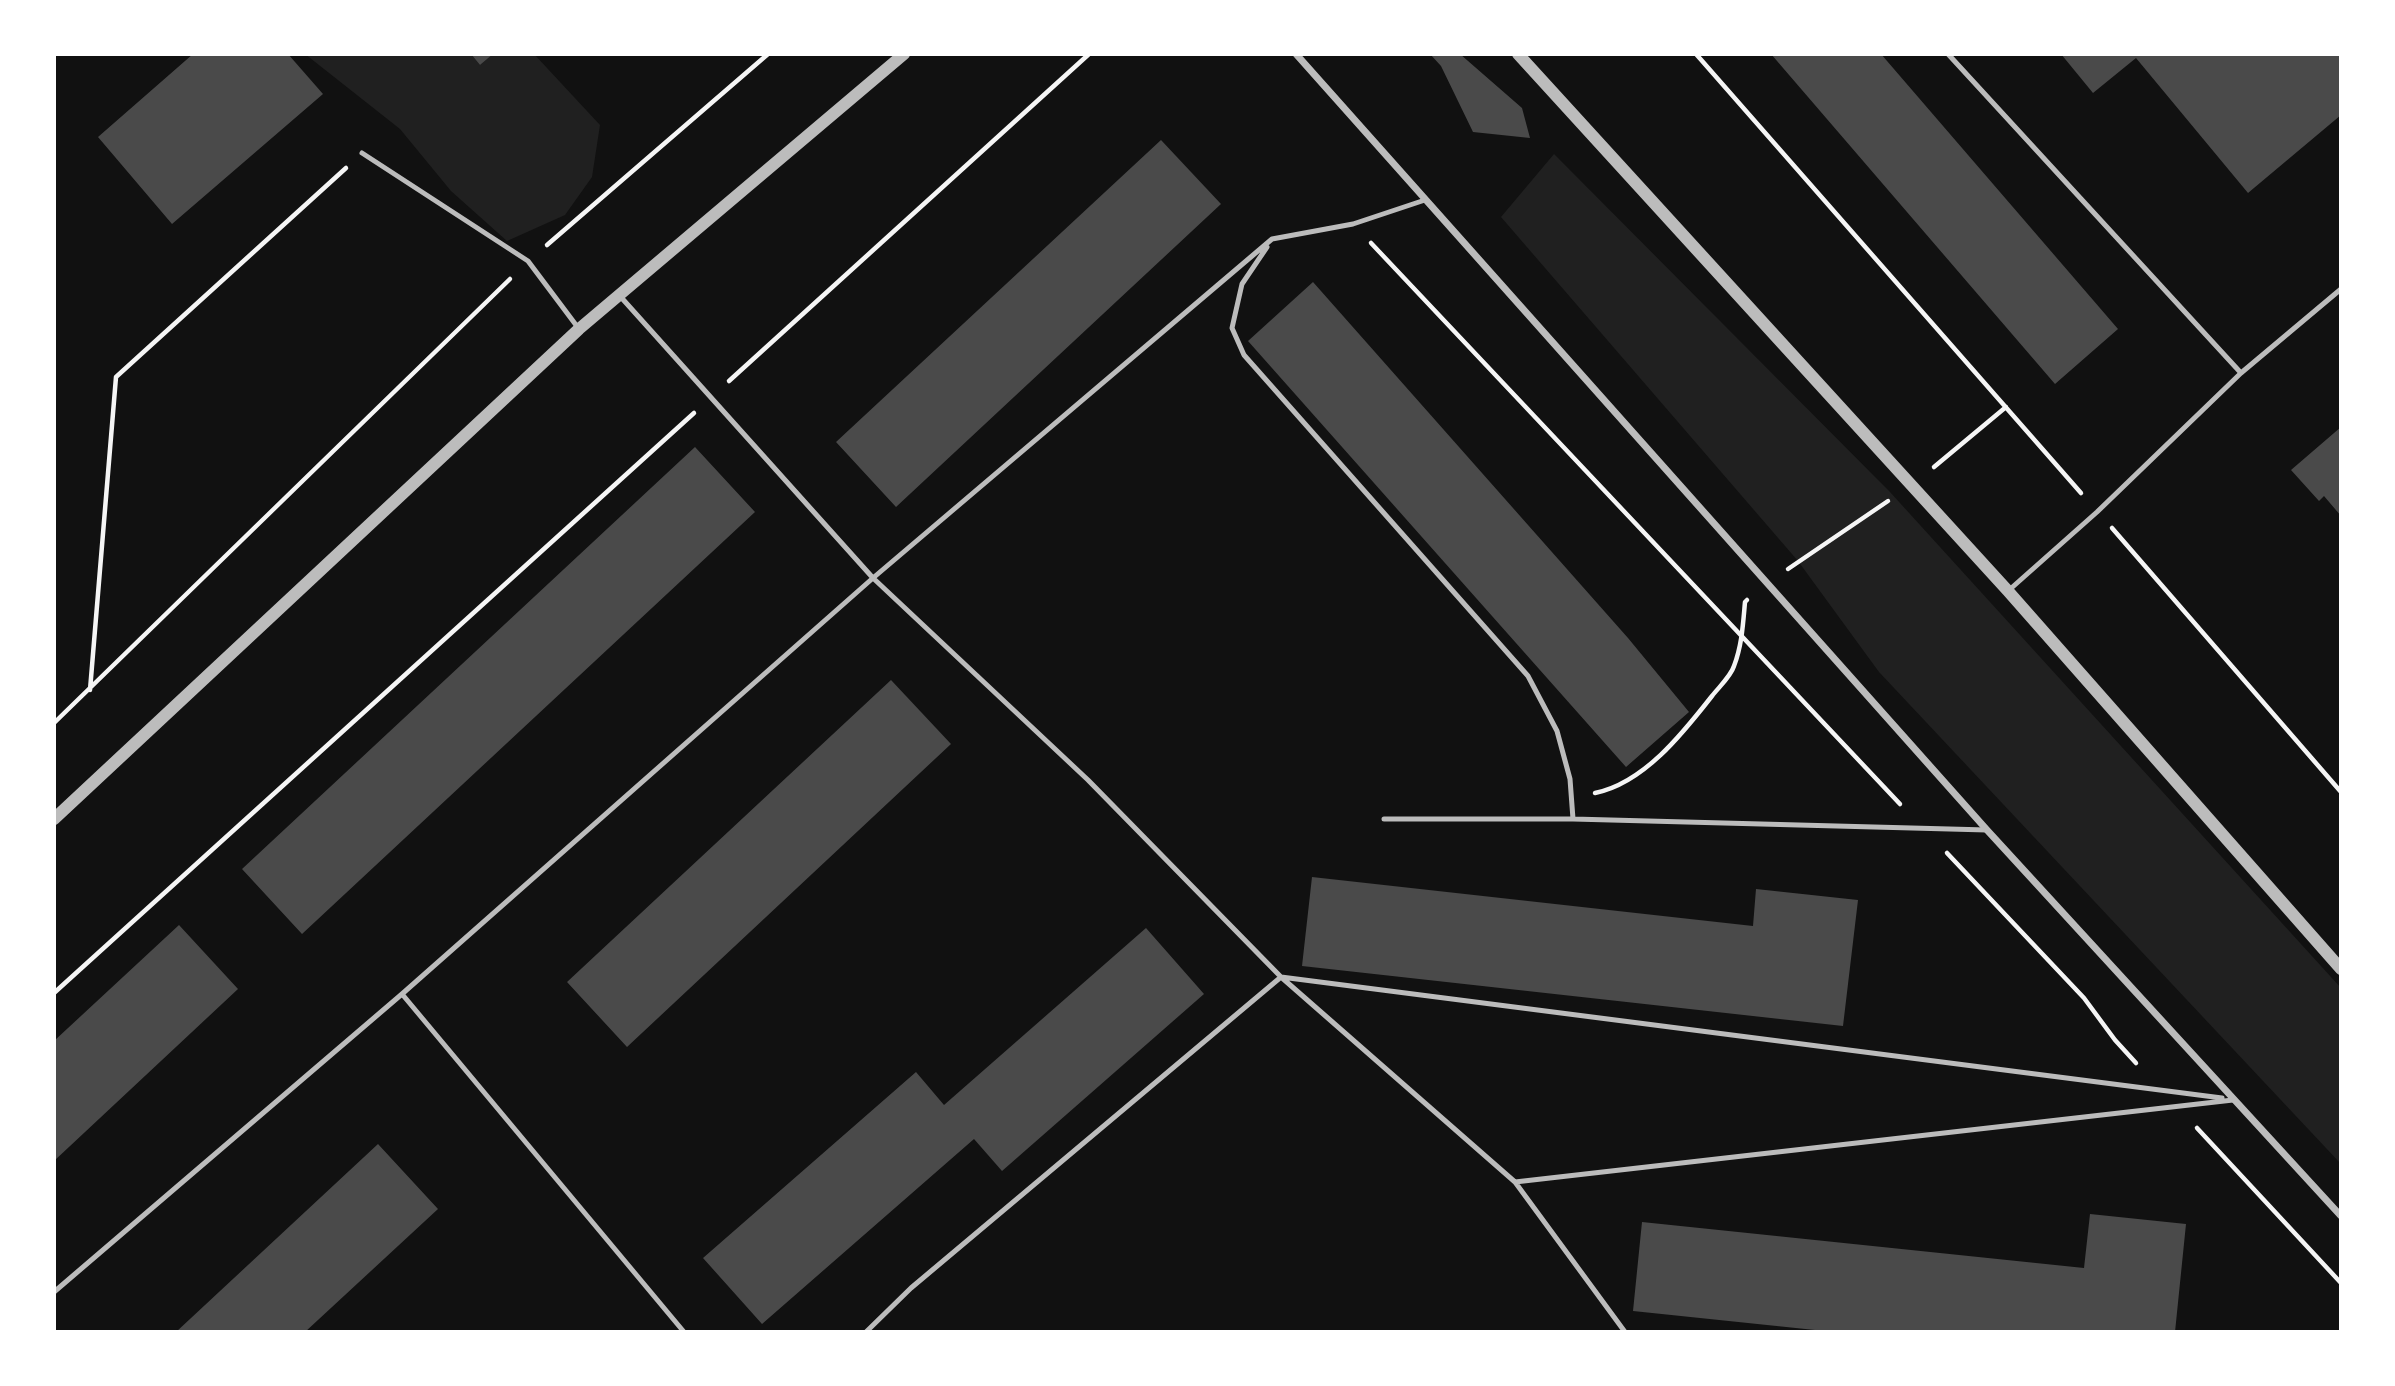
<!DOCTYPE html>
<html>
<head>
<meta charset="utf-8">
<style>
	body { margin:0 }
	#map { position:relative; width:2395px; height:1386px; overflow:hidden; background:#111; font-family:Barlow,sans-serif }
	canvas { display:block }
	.frame { position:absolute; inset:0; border:56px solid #fff; pointer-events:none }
</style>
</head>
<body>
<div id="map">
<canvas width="2395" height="1386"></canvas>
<div class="frame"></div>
</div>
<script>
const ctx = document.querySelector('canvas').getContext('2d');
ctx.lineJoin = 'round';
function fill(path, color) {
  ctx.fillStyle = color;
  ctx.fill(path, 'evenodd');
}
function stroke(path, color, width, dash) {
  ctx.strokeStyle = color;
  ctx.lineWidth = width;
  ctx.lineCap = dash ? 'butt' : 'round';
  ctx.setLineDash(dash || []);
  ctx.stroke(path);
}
const green = new Path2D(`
	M305 54H471L480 65 493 54H534L600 125 592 177 565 215 507 241 451 191 400 129Z
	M1554 154 1890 492 2341 988V1164L1879 672 1798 561 1501 217Z`);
const building = new Path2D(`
	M193 54H288L323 94 172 224 98 137Z
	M471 54H493L480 65Z
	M1430 54H1460L1522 108 1530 138 1473 132 1441 66Z
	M1771 54H1881L2118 329 2055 384Z
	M2061 54H2341V115L2248 193 2136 58 2093 93Z
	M1161 140 1221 204 896 507 836 442Z
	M1313 282 1628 638 1689 712 1626 767 1248 341Z
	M2341 427V516L2324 496 2319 501 2291 470Z
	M695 447 755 512 302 934 242 869Z
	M891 680 951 744 627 1047 567 982Z
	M1312 877 1753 926 1756 889 1858 900 1843 1026 1302 966Z
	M179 925 238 989 54 1161V1041Z
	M1146 928 1204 994 1002 1171 974 1139 762 1324 703 1258 916 1072 944 1105Z
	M378 1144 438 1209 305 1332H176Z
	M2090 1214 2186 1224 2175 1332H1834L1633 1311 1642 1222 2084 1268Z`);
const path = new Path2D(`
	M1696 54 2081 493
	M1371 243 1900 804
	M547 245 768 54
	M729 381 1089 54
	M1934 467 2006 407
	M2112 528 2341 792
	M1788 569 1888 501
	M90 690 116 377 346 168
	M54 723 510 279
	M1595 793C1644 783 1683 733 1712 696 1719 687 1731 676 1734 666 1742 645 1743 624 1745 602L1747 600
	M1947 853 2084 998 2115 1040 2136 1063
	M54 993 694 413
	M2197 1128 2341 1283`);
const service = new Path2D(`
	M1948 54 2241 373 2341 289
	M362 153 528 261 579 329
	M1267 247 1242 284 1232 328 1244 355 1528 676 1557 731 1570 779 1573 819
	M619 295 873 578 1088 780 1281 977 911 1288 866 1332
	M2008 591 2097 512 2241 373
	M1384 819H1573L1987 830
	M1281 977 1515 1182 2233 1100
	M1281 977 2222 1098
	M402 994 684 1332
	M1515 1182 1625 1332
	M54 1292 402 994 873 578 1272 239 1353 224 1425 200`);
const minor = new Path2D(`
	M1296 54 1987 830 2341 1216`);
const tertiary = new Path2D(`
	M1518 54 2008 591 2341 969
	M54 819 579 329 904 54`);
fill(green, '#202020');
fill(building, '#4a4a4a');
stroke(path, '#f5f5f5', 4.5);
stroke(service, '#bcbcbc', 5);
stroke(minor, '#bcbcbc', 7);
stroke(tertiary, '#bcbcbc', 12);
</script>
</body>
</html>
